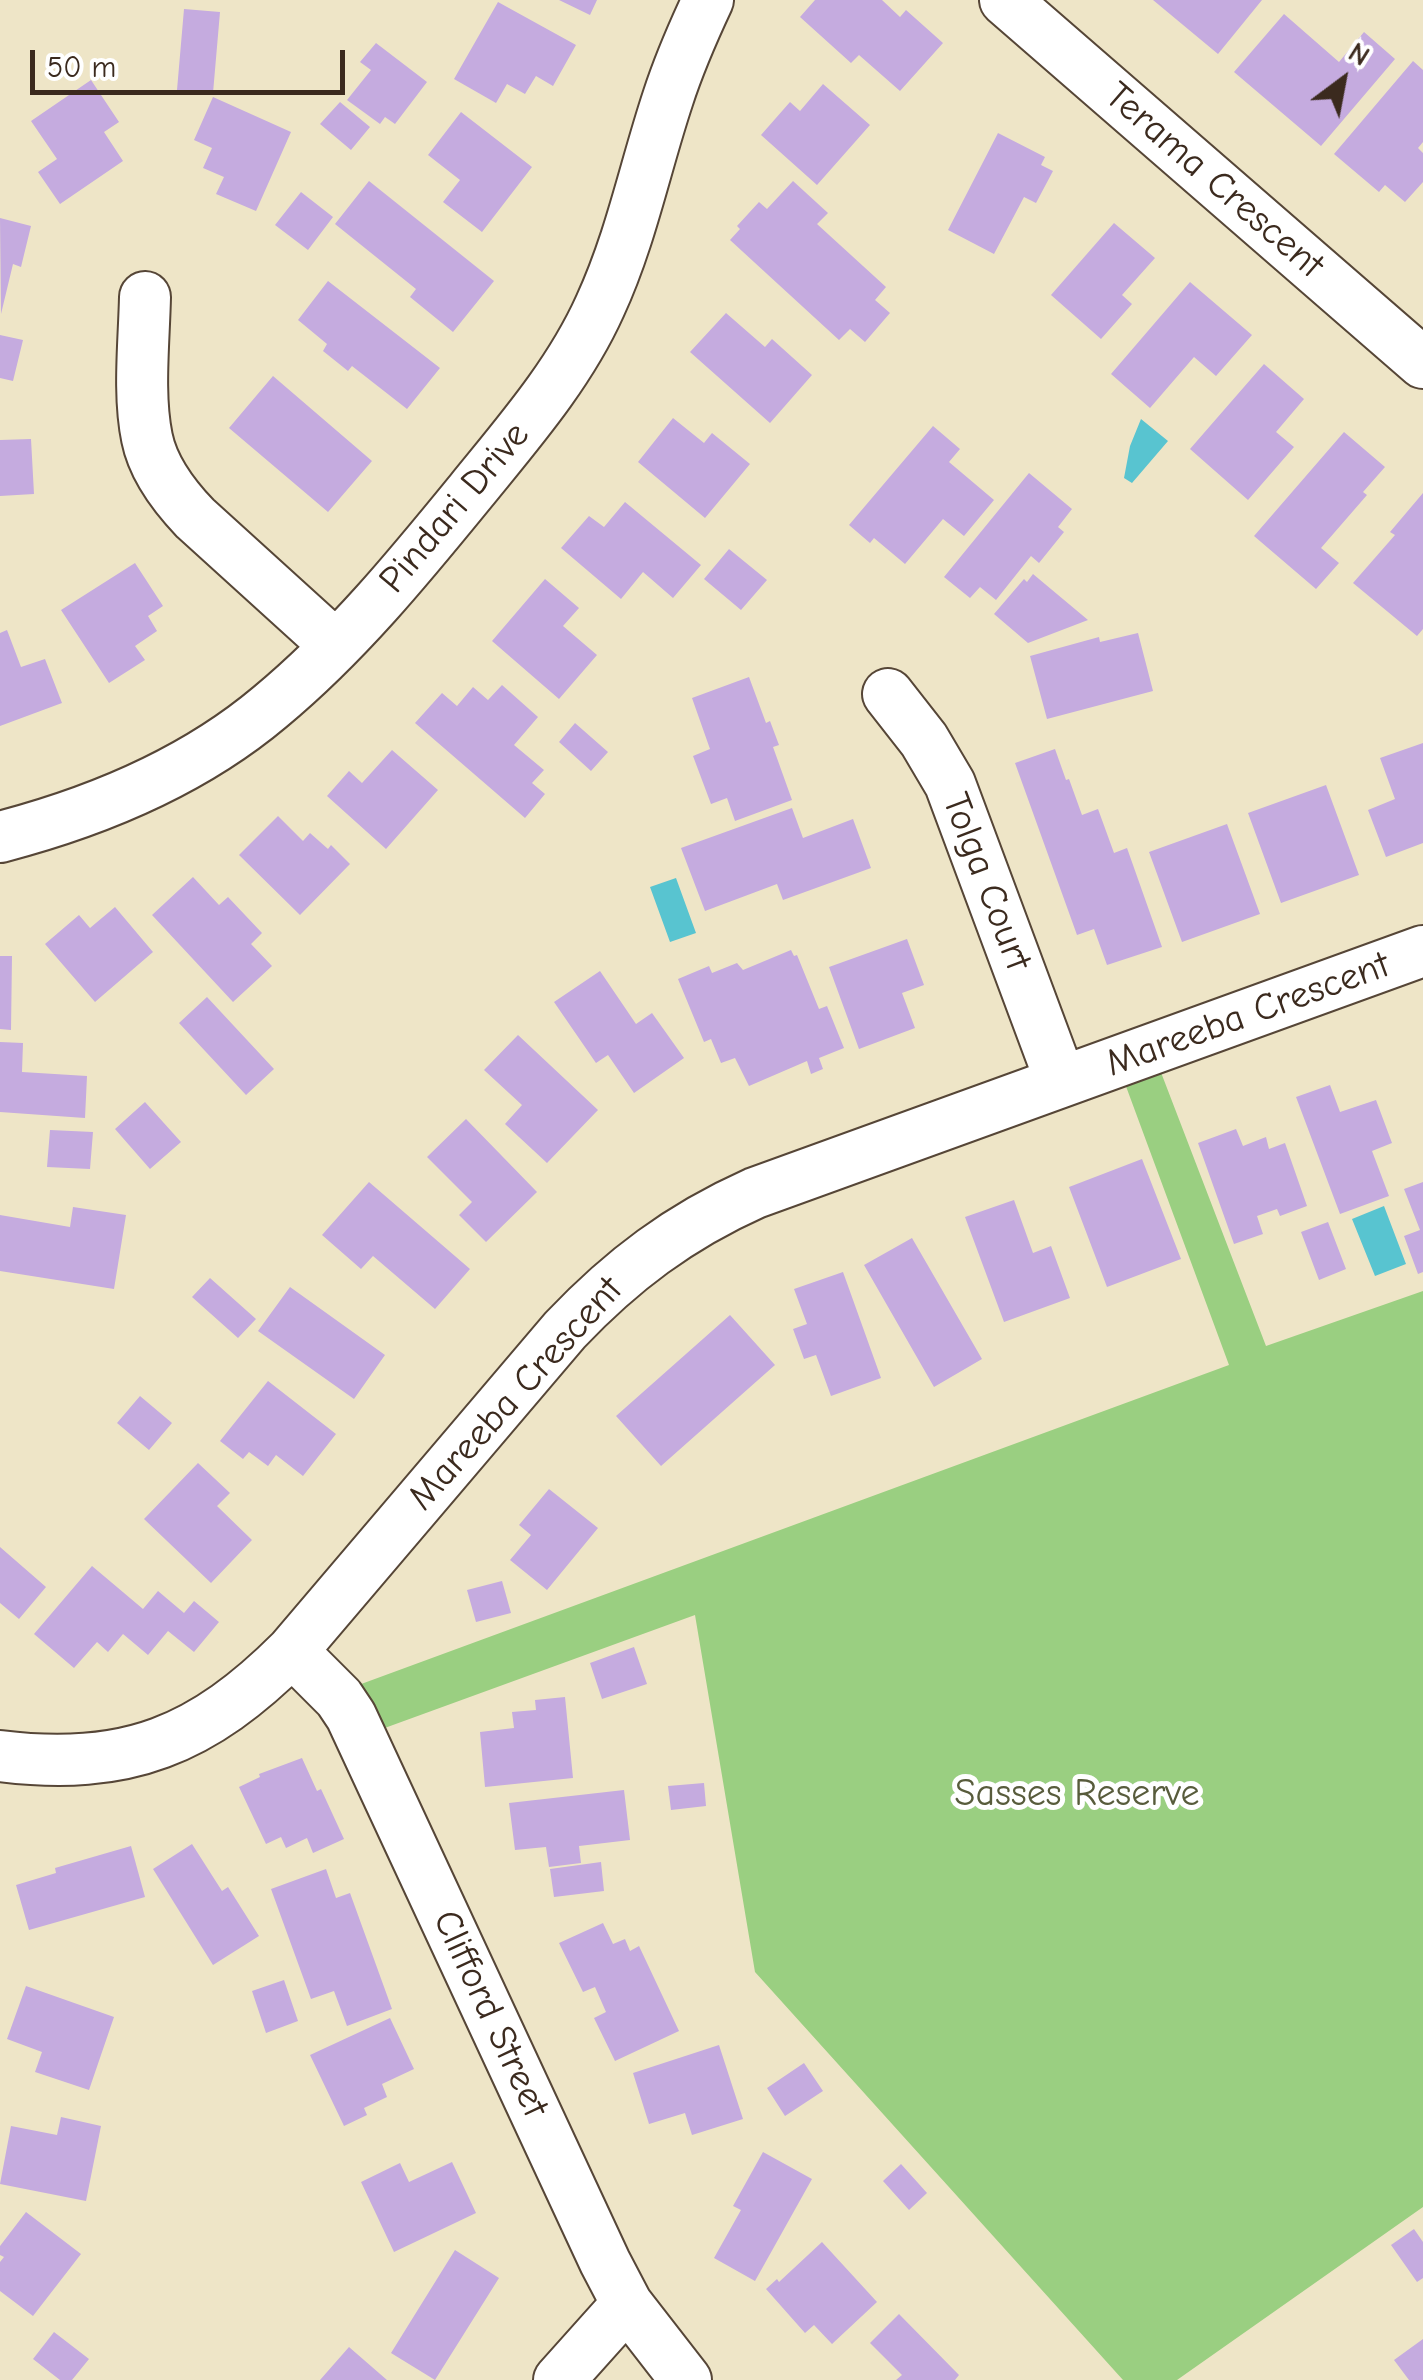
<!DOCTYPE html>
<html>
<head>
<meta charset="utf-8">
<style>
	body { margin:0 }
	#map { position:relative; width:1423px; height:2380px; overflow:hidden; background:#eee5c7; font-family:"Comic Neue",sans-serif }
	canvas { display:block }
	.north { position:absolute; left:1293px; top:30px; width:100px; height:100px; -webkit-text-stroke:8px #fff; paint-order:stroke; rotate:32deg; font-size:28px; font-weight:700; line-height:40px; text-align:center; color:#3b2a1e }
	.north::after { content:''; display:block; margin:auto; width:35px; height:45px; background:#3b2a1e; clip-path:polygon(50% 0,100% 100%,50% 72%,0 100%) }
	.scale { position:absolute; left:30px; top:50px; width:315px; height:45px; box-sizing:border-box; border:5px solid #3b2a1e; border-top:0; padding-left:12px; font-size:30px; line-height:35px; white-space:nowrap; color:#3b2a1e; -webkit-text-stroke:8px #fff; paint-order:stroke }
</style>
</head>
<body>
<div id="map">
<canvas width="1423" height="2380"></canvas>
<div class="north">N</div>
<div class="scale">50 m</div>
</div>
<script>
const ctx = document.querySelector('canvas').getContext('2d');
ctx.lineJoin = 'round';
function fill(path, color) {
  ctx.fillStyle = color;
  ctx.fill(path, 'evenodd');
}
function stroke(path, color, width, dash) {
  ctx.strokeStyle = color;
  ctx.lineWidth = width;
  ctx.lineCap = dash ? 'butt' : 'round';
  ctx.setLineDash(dash || []);
  ctx.stroke(path);
}
function write(font, color, halo, rows, align = 'center') {
  ctx.font = font + ' "Comic Neue",sans-serif';
  ctx.lineWidth = 10;
  ctx.setLineDash([]);
  ctx.textBaseline = 'middle';
  ctx.strokeStyle = halo;
  ctx.fillStyle = color;
  for (const [text, x, y, turn = 0] of rows) {
    ctx.save();
    ctx.translate(x, y);
    ctx.rotate((+turn || 0) * Math.PI / 180);
    ctx.textAlign = isNaN(turn) ? turn : align;
    if (halo) ctx.strokeText(text, 0, 0);
    ctx.fillText(text, 0, 0);
    ctx.restore();
  }
}
const green = new Path2D(`
	M1152 1049 1266 1346 1423 1291V2207L1177 2380H1123L755 1972 695 1615 360 1737 334 1694 1229 1365 1117 1062Z`);
const water = new Path2D(`
	M1141 419 1168 441 1132 483 1124 478 1130 446Z
	M676 878 696 933 670 942 650 887Z
	M1384 1206 1406 1264 1375 1276 1352 1219Z`);
const building = new Path2D(`
	M559 0H597L590 15Z
	M815 0H882L900 17 906 10 943 43 900 91 859 55 851 63 800 17Z
	M1153 0H1262L1218 54Z
	M498 2 576 45 553 86 536 76 525 94 507 84 496 103 454 79Z
	M184 9 220 12 213 93 177 90Z
	M1284 14 1339 62 1364 32 1395 59 1321 146 1234 72Z
	M376 43 427 82 395 124 385 117 380 124 347 100 371 70 360 62Z
	M1413 61 1423 70V142L1418 148 1423 153V182L1405 202 1385 185 1379 192 1334 154Z
	M91 80 119 122 104 132 123 161 60 204 38 172 57 159 31 121Z
	M823 84 870 125 817 185 761 135 790 102 800 111Z
	M213 97 291 132 256 211 216 194 224 177 203 168 212 148 194 140Z
	M340 102 370 127 351 150 320 124Z
	M461 112 532 167 482 232 443 202 460 180 428 155Z
	M998 133 1045 157 1041 165 1053 171 1036 203 1024 197 994 254 948 230Z
	M369 181 494 281 453 332 410 297 416 289 335 224Z
	M793 181 828 213 817 224 886 287 875 300 890 313 865 342 850 329 839 340 730 240 740 229 737 226 759 202 767 209Z
	M301 192 333 217 308 250 275 225Z
	M0 218 31 226 21 267 13 264 1 314Z
	M1114 223 1155 258 1122 295 1132 304 1101 339 1051 295Z
	M328 281 440 368 407 409 352 366 348 371 323 351 327 344 298 320Z
	M1190 282 1252 335 1216 376 1194 357 1150 408 1111 374Z
	M726 313 765 347 772 339 812 375 770 423 690 352Z
	M0 335 23 340 13 381 0 378Z
	M1264 364 1304 399 1276 432 1294 447 1248 500 1190 449Z
	M273 376 372 461 328 512 229 428Z
	M673 418 704 443 712 433 750 464 705 518 638 462Z
	M933 426 960 449 949 462 994 500 964 536 943 519 905 564 874 538 870 543 849 525Z
	M1344 432 1385 467 1363 492 1367 495 1321 548 1339 563 1316 589 1254 536Z
	M31 439 34 494 0 496V440Z
	M1029 473 1072 509 1058 527 1064 532 1039 563 1031 556 996 600 980 587 970 598 944 577Z
	M1423 493V629L1417 636 1353 583 1395 535 1390 532Z
	M625 502 701 565 673 598 643 572 621 599 561 548 589 516 604 527Z
	M729 549 767 580 741 610 704 579Z
	M135 563 163 606 148 616 157 631 135 646 145 660 109 683 61 610Z
	M1033 574 1088 620 1028 643 994 614 1024 579 1027 582Z
	M545 579 579 608 563 626 597 655 559 699 492 641Z
	M7 630 21 667 45 659 62 703 0 726V633Z
	M1138 633 1153 691 1047 719 1030 656 1099 637 1100 642Z
	M749 677 766 723 770 721 779 745 773 747 792 800 735 821 727 798 711 804 693 756 710 749 692 698Z
	M502 685 538 717 514 745 544 770 532 783 545 794 525 818 415 723 442 693 457 706 473 687 488 700Z
	M575 723 608 752 591 771 559 742Z
	M1423 743V843L1386 857 1368 810 1395 799 1380 758Z
	M1055 749 1066 780 1069 779 1082 815 1098 809 1114 853 1127 848 1162 947 1107 965 1094 929 1077 935 1015 763Z
	M392 750 438 790 386 849 327 796 349 771 362 783Z
	M1326 785 1359 875 1281 903 1248 813Z
	M792 808 803 838 853 819 871 868 783 900 777 884 705 911 681 848Z
	M278 816 303 841 310 833 328 849 331 845 350 864 300 915 239 855Z
	M1227 824 1260 914 1182 942 1149 852Z
	M193 877 219 905 228 897 262 933 251 944 272 966 233 1002 152 915Z
	M115 907 153 952 95 1002 45 944 79 915 90 928Z
	M907 939 924 985 902 993 915 1028 859 1049 829 967Z
	M791 950 794 956 797 955 819 1009 827 1006 844 1048 819 1058 823 1069 811 1074 807 1061 749 1086 735 1058 721 1063 711 1039 704 1042 678 979 709 966 712 973 737 963 743 970Z
	M0 956H12L11 1030 0 1029Z
	M600 971 636 1024 652 1013 684 1058 634 1093 608 1055 596 1063 554 1002Z
	M207 997 274 1069 246 1095 179 1023Z
	M518 1035 598 1110 547 1163 505 1124 522 1105 484 1070Z
	M0 1042 23 1043 22 1072 87 1076 85 1118 0 1112Z
	M1330 1085 1340 1112 1376 1100 1392 1143 1372 1151 1389 1196 1340 1214 1296 1097Z
	M145 1102 181 1142 150 1169 115 1129Z
	M466 1119 537 1192 486 1242 459 1215 472 1202 427 1157Z
	M1236 1129 1243 1146 1266 1137 1269 1149 1285 1143 1307 1206 1280 1216 1277 1209 1257 1216 1263 1234 1234 1244 1198 1143Z
	M50 1130 93 1132 90 1169 47 1167Z
	M1142 1159 1181 1259 1107 1287 1069 1187Z
	M369 1182 470 1269 435 1309 373 1256 361 1269 322 1235Z
	M1423 1182V1272L1418 1274 1404 1236 1420 1230 1404 1189Z
	M1014 1200 1033 1253 1051 1246 1070 1298 1004 1322 965 1217Z
	M73 1207 126 1215 114 1289 0 1271V1215L70 1227Z
	M1328 1222 1346 1269 1319 1280 1301 1232Z
	M912 1238 982 1359 934 1387 864 1265Z
	M843 1272 881 1378 831 1396 816 1355 804 1359 793 1329 807 1324 794 1289Z
	M210 1278 256 1319 238 1338 192 1297Z
	M290 1287 385 1355 354 1399 258 1331Z
	M730 1315 775 1365 661 1466 616 1416Z
	M268 1381 336 1434 303 1476 276 1455 268 1466 249 1452 243 1459 220 1441Z
	M140 1396 172 1423 149 1450 117 1423Z
	M198 1463 230 1493 217 1506 252 1540 211 1583 144 1519Z
	M549 1489 598 1528 547 1590 510 1560 531 1535 519 1525Z
	M0 1547 46 1587 19 1619 0 1603Z
	M92 1566 143 1609 158 1591 184 1613 194 1601 219 1622 194 1652 168 1631 148 1655 123 1634 108 1652 97 1642 74 1668 34 1634Z
	M502 1581 511 1613 476 1622 467 1590Z
	M634 1647 647 1684 602 1699 590 1663Z
	M565 1697 573 1778 485 1787 480 1732 514 1728 512 1712 536 1710 535 1700Z
	M302 1758 317 1791 321 1789 344 1839 313 1853 307 1838 286 1848 281 1837 266 1844 239 1787 260 1777 259 1774Z
	M704 1783 706 1806 671 1810 668 1786Z
	M624 1790 630 1840 579 1846 581 1863 549 1867 546 1847 515 1850 509 1803Z
	M192 1844 222 1891 228 1887 259 1936 213 1965 153 1869Z
	M131 1846 145 1897 29 1930 16 1885 56 1873 55 1868Z
	M601 1862 604 1891 554 1897 550 1869Z
	M326 1869 336 1898 350 1893 392 2009 347 2026 334 1991 311 1999 271 1889Z
	M603 1923 613 1944 625 1939 630 1951 639 1946 679 2031 615 2061 594 2018 606 2012 595 1987 583 1992 559 1943Z
	M284 1980 298 2021 266 2033 252 1991Z
	M26 1986 114 2017 89 2090 35 2072 42 2052 7 2039Z
	M390 2018 414 2069 382 2084 387 2097 364 2108 367 2115 344 2126 310 2055Z
	M719 2045 743 2119 692 2135 685 2113 649 2124 633 2073Z
	M804 2063 823 2091 785 2116 767 2088Z
	M61 2117 101 2126 86 2201 0 2184 11 2126 57 2135Z
	M763 2152 812 2179 755 2281 714 2258 741 2210 733 2206Z
	M452 2162 476 2213 394 2252 361 2182 400 2163 409 2182Z
	M901 2164 927 2193 909 2210 883 2181Z
	M26 2212 81 2254 33 2316 0 2291V2262L4 2257 0 2255V2246Z
	M1414 2229 1423 2242V2278L1417 2282 1391 2245Z
	M822 2242 877 2302 832 2344 814 2325 805 2333 766 2289 777 2279 779 2282Z
	M455 2250 499 2278 435 2380 391 2353Z
	M899 2314 959 2375 955 2380H896L902 2375 870 2343Z
	M54 2332 89 2359 72 2380H60L33 2359Z
	M1423 2339V2380H1409L1394 2360Z
	M349 2347 387 2380H320Z`);
const minor = new Path2D(`
	M1005 0 1423 363
	M145 297C144 342 138 395 147 438 153 468 174 496 195 518L336 646
	M888 694 924 740 950 784 1061 1082
	M0 837C96 812 194 771 270 707 346 644 409 567 471 491 518 433 569 375 600 306 631 239 645 167 668 98 679 64 693 32 708 0
	M292 1651 339 1698 351 1716 605 2262 627 2304 686 2380
	M0 1756C127 1772 203 1740 292 1651L565 1330C622 1270 679 1227 755 1193L1423 951
	M559 2380 627 2304`);
const streetNames = [
	["Terama Crescent",1214,181,41],
	["Pindari Drive",455,508,-50],
	["Tolga Court",986,882,69],
	["Mareeba Crescent",1248,1015,-20],
	["Mareeba Crescent",516,1394,-48],
	["Clifford Street",490,2014,65]
];
const parkNames = [
	["Sasses Reserve",1077,1794]
];
fill(green, '#9acf81');
fill(water, '#58c4d0');
fill(building, '#c5abdf');
stroke(minor, '#564637', 54);
stroke(minor, '#fff', 50);
write('38px', '#3b2a1e', '#fff', streetNames);
write('38px', '#585c3c', '#fff', parkNames);
</script>
</body>
</html>
